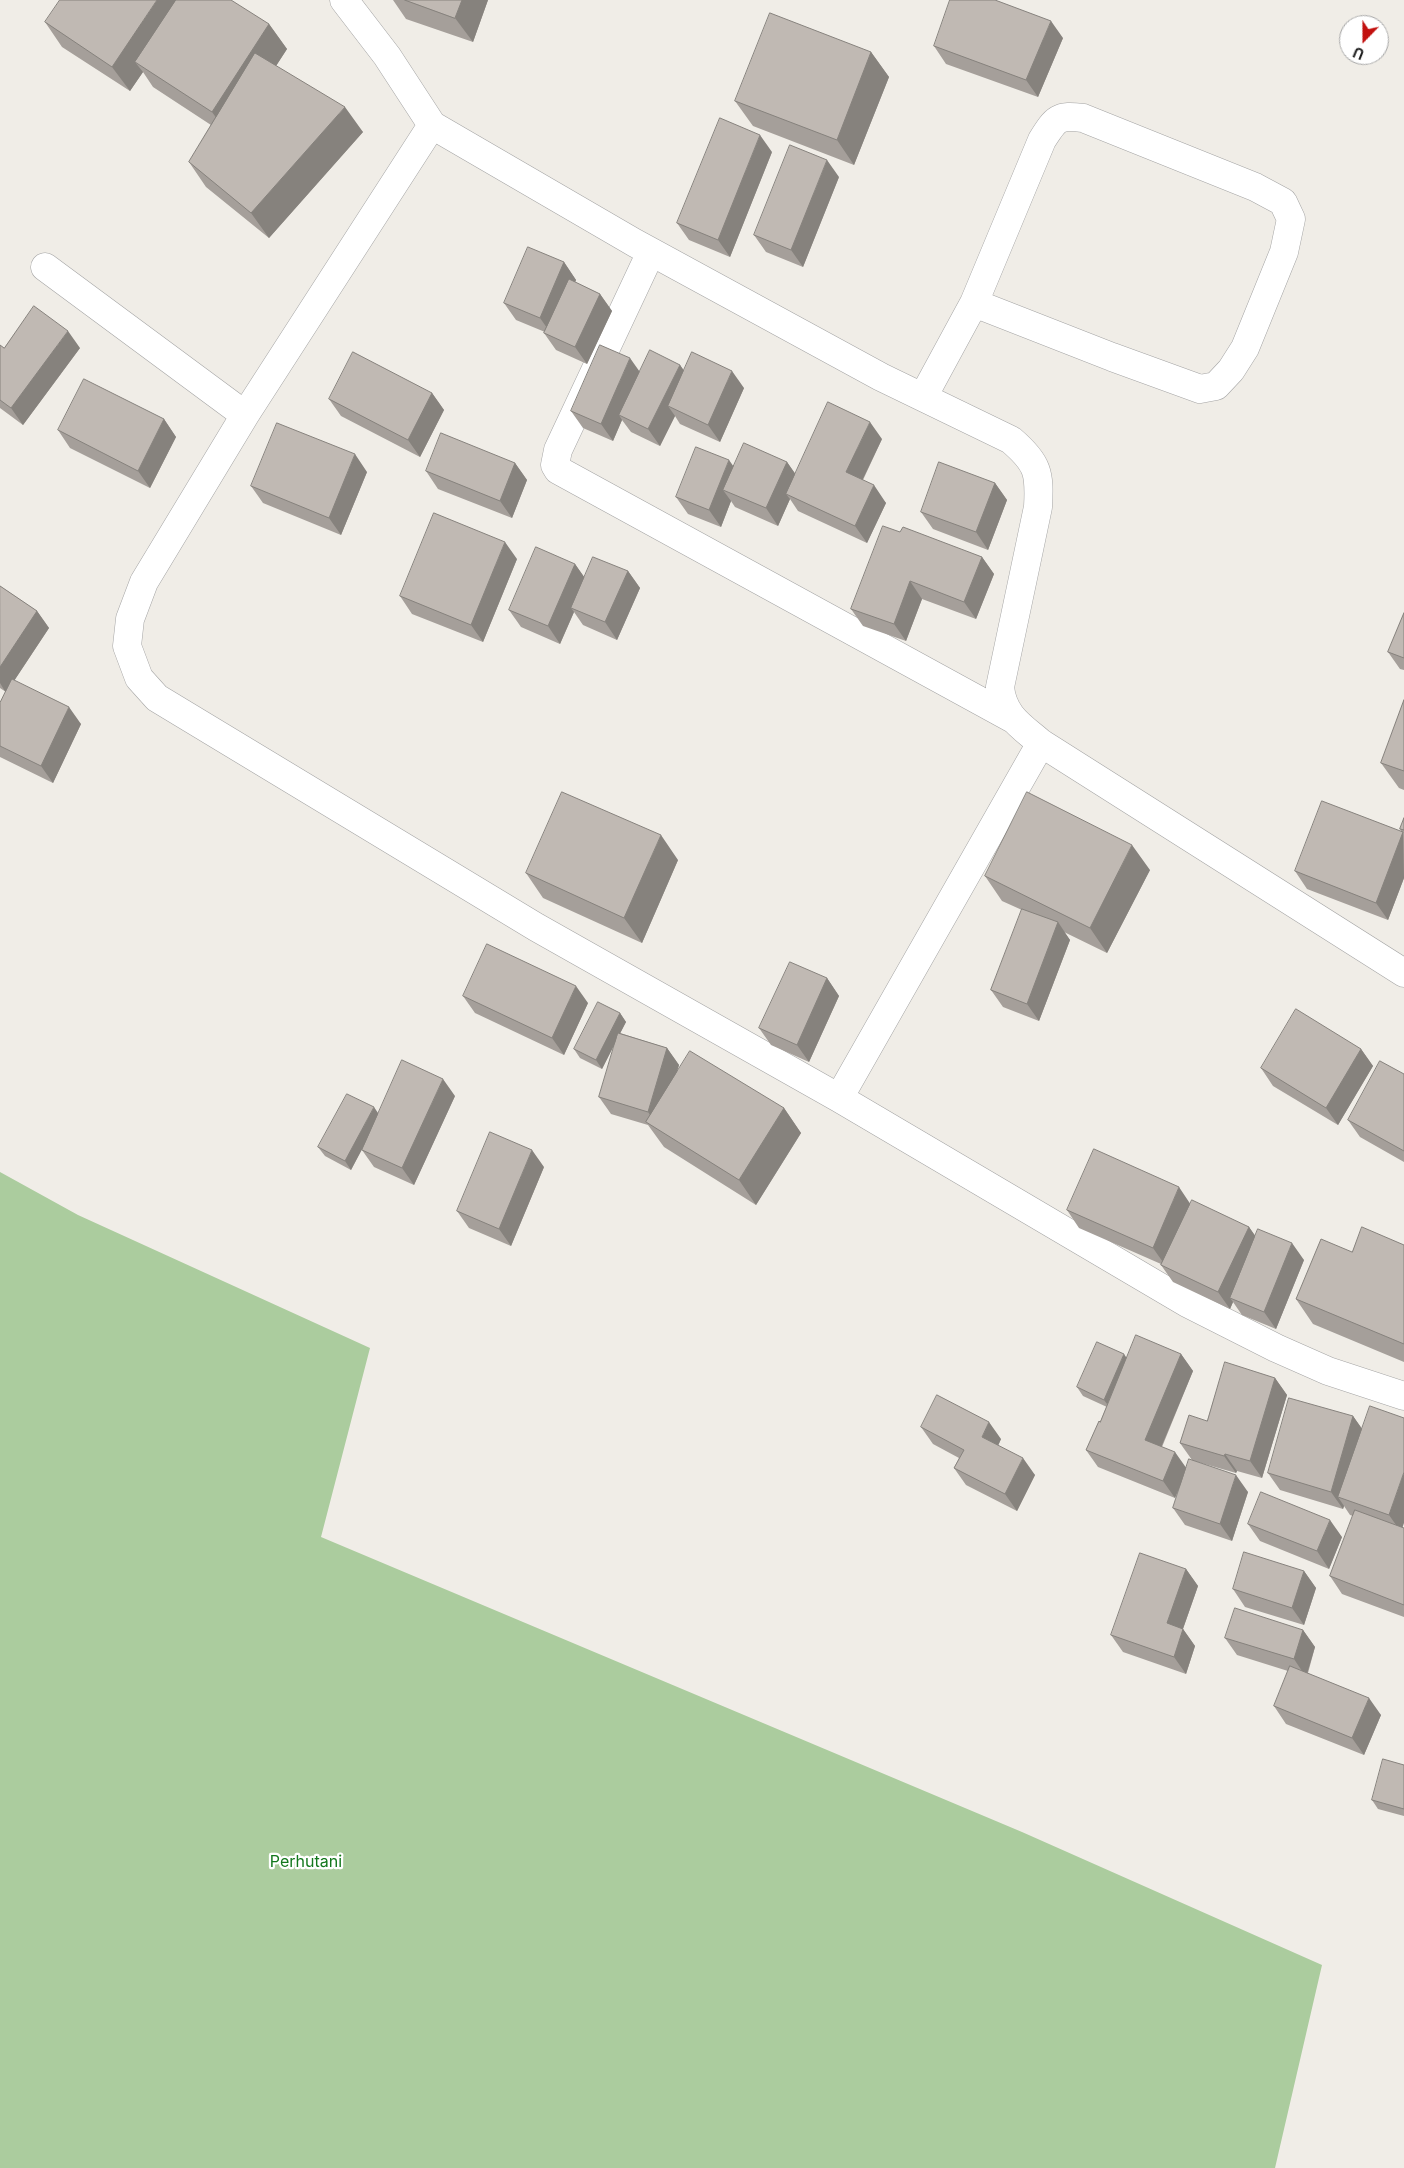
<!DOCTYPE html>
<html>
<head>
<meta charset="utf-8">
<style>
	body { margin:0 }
	#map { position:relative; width:1404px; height:2168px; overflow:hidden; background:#f0ede7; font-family:Inter,sans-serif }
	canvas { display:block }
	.north { position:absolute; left:1339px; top:15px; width:50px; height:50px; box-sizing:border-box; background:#fff; border:1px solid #a6a6a6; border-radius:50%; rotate:202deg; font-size:14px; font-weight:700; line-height:20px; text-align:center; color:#202020 }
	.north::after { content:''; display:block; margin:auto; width:18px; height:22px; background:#c2100e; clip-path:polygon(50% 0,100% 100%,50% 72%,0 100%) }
</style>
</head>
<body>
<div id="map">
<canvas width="1404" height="2168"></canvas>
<div class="north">U</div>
</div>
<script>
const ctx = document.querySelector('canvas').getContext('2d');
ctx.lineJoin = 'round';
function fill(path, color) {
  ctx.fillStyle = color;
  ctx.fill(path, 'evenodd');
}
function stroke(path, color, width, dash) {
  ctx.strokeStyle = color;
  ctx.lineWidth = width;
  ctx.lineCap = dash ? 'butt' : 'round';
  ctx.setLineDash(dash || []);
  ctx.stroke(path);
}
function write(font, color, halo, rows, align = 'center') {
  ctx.font = font + ' Inter,sans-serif';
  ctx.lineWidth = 4.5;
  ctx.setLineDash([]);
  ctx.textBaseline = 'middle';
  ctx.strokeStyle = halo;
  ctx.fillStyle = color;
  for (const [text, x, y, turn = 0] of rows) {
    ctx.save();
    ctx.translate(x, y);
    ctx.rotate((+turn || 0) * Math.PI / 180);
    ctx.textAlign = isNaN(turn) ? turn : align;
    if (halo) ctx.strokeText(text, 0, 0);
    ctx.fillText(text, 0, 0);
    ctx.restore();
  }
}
const forest = new Path2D(`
	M0 1172 78 1215 370 1348 321 1537 1022 1832 1322 1965 1275 2168H0Z`);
const minor = new Path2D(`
	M344 0 387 56 432 125 635 243 881 377 1011 440C1038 463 1040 473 1038 507L1000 687C1003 716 1021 726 1041 743L1404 973
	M432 125 245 415 144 582 130 619 127 646 139 678 157 698 536 927 839 1098 1187 1303 1276 1348 1328 1371 1404 1396
	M651 252 558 450 555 465 558 470 1013 719
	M45 267 245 415
	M923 397 974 303 1042 140C1056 118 1058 115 1083 118L1255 187 1283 202 1291 219 1284 252 1245 348 1231 370 1216 386 1200 389 1112 357 974 303
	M839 1098 1041 743`);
const wall = new Path2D(`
	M393 0H488L473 42 406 19Z
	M45 22 269 24 287 49 276 66 363 132 269 238 206 187 189 162 211 125 153 87 143 72 130 91 62 47Z
	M1063 38 1038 97 946 64 934 46Z
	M871 52 889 77 854 165 753 126 735 101Z
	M772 152 730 257 689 240 677 223Z
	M839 177 803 267 766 252 754 235Z
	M564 262 576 280 575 282 600 294 612 311 587 364 556 350 544 333 545 332 516 320 504 303Z
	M0 345 4 348H80L23 425 0 408Z
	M680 365 684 371 744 388 720 442 680 424 675 416 660 446 631 432 622 420 613 441 583 428 571 411 639 372Z
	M432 393 444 410 420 457 341 416 329 399Z
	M164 419 176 437 150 488 70 448 58 430Z
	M882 439 863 480 886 503 867 543 798 511 790 499 778 526 735 507 731 501 721 527 688 514 676 497 733 466 787 462 795 474Z
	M515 463 527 480 512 518 438 489 426 471Z
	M367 472 341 535 263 503 251 486Z
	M995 483 1007 500 988 550 933 529 921 512Z
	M900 532 982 557 994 574 976 619 922 599 906 641 863 626 851 609Z
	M517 559 483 642 412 614 400 596Z
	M575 564 584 577 628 571 640 588 617 640 583 625 574 612 560 644 521 627 509 610Z
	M0 586 37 611 49 628 14 681 81 724 53 783 0 757V703L6 692 0 688Z
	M1404 613V670L1400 669 1388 652Z
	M1404 700V790L1399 788 1381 763Z
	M1404 818V878L1388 920 1307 889 1295 871 1401 831 1400 829Z
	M678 860 642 943 543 898 526 873Z
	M1150 870 1107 953 1064 932 1070 940 1039 1021 1003 1007 991 990 1022 910 1002 901 985 876Z
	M827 978 839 996 809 1062 771 1045 759 1028Z
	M463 996 588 1003 564 1055 475 1013Z
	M620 1013 626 1022 620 1033 667 1048 679 1065 677 1071 784 1108 801 1133 756 1205 664 1147 648 1125 611 1114 599 1097 616 1041 602 1069 580 1058 574 1049Z
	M1361 1049 1373 1066 1338 1125 1273 1086 1261 1068Z
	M1404 1074V1162L1360 1137 1348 1120Z
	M455 1096 414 1185 374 1167 362 1150V1148L351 1170 325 1156 318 1147Z
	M544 1167 511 1246 469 1228 457 1211Z
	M1190 1204 1249 1227 1255 1236 1304 1260 1276 1329 1242 1315 1233 1302 1230 1309 1173 1282 1161 1265V1264L1079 1228 1067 1210Z
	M1404 1245V1362L1313 1324 1296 1299 1352 1252Z
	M1181 1354 1193 1371 1162 1447 1186 1468 1192 1460 1180 1443 1207 1421 1275 1378 1287 1395 1262 1478 1237 1471 1236 1473 1194 1461 1248 1492 1232 1541 1185 1525 1173 1508 1181 1484 1175 1498 1098 1467 1086 1450 1100 1422 1107 1407 1083 1396 1077 1387 1127 1358Z
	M1353 1416 1362 1429 1402 1528H1404V1617L1342 1594 1330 1576 1353 1516 1350 1515 1344 1506 1343 1509 1280 1490 1268 1473Z
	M921 1427 1001 1439 998 1446 1035 1475 1017 1511 966 1485 954 1468 959 1458 933 1444Z
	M1248 1524 1342 1537 1329 1569 1260 1541Z
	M1186 1569 1198 1586 1183 1629 1195 1646 1186 1674 1123 1652 1111 1635Z
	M1304 1571 1316 1588 1304 1625 1245 1607 1233 1589Z
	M1303 1630 1315 1647 1308 1673 1381 1715 1364 1755 1286 1724 1274 1706 1288 1671 1237 1655 1225 1638Z
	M1404 1765V1816L1378 1809 1372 1800Z`);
const shadedWall = new Path2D(`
	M157 0H191L135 62 143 72 130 91 112 67Z
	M462 0H488L473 42 455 18Z
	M1051 21 1063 38 1038 97 1026 80Z
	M269 24 287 49 230 137 212 112Z
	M871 52 889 77 854 165 837 140Z
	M345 107 363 132 269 238 251 213Z
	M760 135 772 152 730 257 718 240Z
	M827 160 839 177 803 267 791 250Z
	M564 262 576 280 552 335 540 318Z
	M600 294 612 311 587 364 575 347Z
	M68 331 80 348 23 425 11 408Z
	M630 358 642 375 619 415 622 420 613 441 601 424Z
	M680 365 692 382 668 406 675 416 660 446 648 429Z
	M732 371 744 388 720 442 708 425Z
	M432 393 444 410 420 457 408 440Z
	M164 419 176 437 150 488 138 471Z
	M870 422 882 439 858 489 846 472Z
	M355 454 367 472 341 535 329 518Z
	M729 460 741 477 723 490 731 501 721 527 709 510Z
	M787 462 799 479 786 494 790 499 778 526 766 508Z
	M515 463 527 480 512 518 500 501Z
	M995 483 1007 500 988 550 976 532Z
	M874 485 886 503 867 543 855 526Z
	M505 542 517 559 483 642 471 625Z
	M982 557 994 574 976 619 964 602Z
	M575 564 587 581 571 608 574 612 560 644 548 626Z
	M628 571 640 588 617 640 605 622Z
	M910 581 922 599 906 641 894 624Z
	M37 611 49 628 6 693 0 683V667Z
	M69 707 81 724 53 783 41 766Z
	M1403 832 1404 878 1388 920 1376 903Z
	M661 835 678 860 642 943 624 918Z
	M1132 845 1150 870 1107 953 1090 928Z
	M1058 922 1070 940 1039 1021 1027 1004Z
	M827 978 839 996 809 1062 797 1045Z
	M576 986 588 1003 564 1055 552 1038Z
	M620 1013 626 1022 602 1069 596 1060Z
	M667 1048 679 1065 660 1129 648 1112Z
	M1361 1049 1373 1066 1338 1125 1326 1108Z
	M443 1079 455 1096 414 1185 402 1168Z
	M374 1107 380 1116 351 1170 345 1161Z
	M784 1108 801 1133 756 1205 739 1180Z
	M532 1150 544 1167 511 1246 499 1229Z
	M1179 1187 1191 1205 1165 1265 1153 1248Z
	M1249 1227 1261 1244 1230 1298 1233 1302 1230 1309 1218 1292Z
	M1292 1243 1304 1260 1276 1329 1264 1312Z
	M1124 1354 1130 1363 1110 1408 1104 1400Z
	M1181 1354 1193 1371 1157 1457 1145 1440Z
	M1275 1378 1287 1395 1262 1478 1250 1461Z
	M1353 1416 1365 1433 1338 1497 1344 1506 1343 1509 1331 1492Z
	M989 1422 1001 1439 994 1454 982 1437Z
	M1175 1452 1187 1469 1175 1498 1163 1481Z
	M1225 1454 1237 1471 1236 1473 1224 1456Z
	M1023 1458 1035 1475 1017 1511 1005 1494Z
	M1404 1472V1523L1401 1532 1389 1515Z
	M1236 1475 1248 1492 1232 1541 1220 1524Z
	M1330 1520 1342 1537 1329 1569 1317 1551Z
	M1186 1569 1198 1586 1179 1640 1167 1623Z
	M1304 1571 1316 1588 1304 1625 1292 1608Z
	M1183 1629 1195 1646 1186 1674 1174 1657Z
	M1303 1630 1315 1647 1306 1677 1294 1659Z
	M1369 1698 1381 1715 1364 1755 1352 1738Z`);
const building = new Path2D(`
	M60 0H157L112 67 45 22Z
	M176 0H231L269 24 212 112 135 62Z
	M405 0H462L455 18Z
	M950 0H995L1051 21 1026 80 934 46Z
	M770 13 871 52 837 140 735 101Z
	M255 53 345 107 251 213 189 162Z
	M720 118 760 135 718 240 677 223Z
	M790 145 827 160 791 250 754 235Z
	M528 247 564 262 540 318 504 303Z
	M569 279 600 294 575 347 544 333Z
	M34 306 68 331 11 408 0 400V345L4 348Z
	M600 345 630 358 601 424 571 411Z
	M650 350 680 365 648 429 619 415Z
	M353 352 432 393 408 440 329 399Z
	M692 352 732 371 708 425 668 406Z
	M84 379 164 419 138 471 58 430Z
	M828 402 870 422 846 472 874 485 855 526 786 494Z
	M277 423 355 454 329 518 251 486Z
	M441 433 515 463 500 501 426 471Z
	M744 443 787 462 766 508 723 490Z
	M696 447 729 460 709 510 676 497Z
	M939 462 995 483 976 532 921 512Z
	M434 513 505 542 471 625 400 596Z
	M883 526 900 532 903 527 982 557 964 602 910 581 894 624 851 609Z
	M536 547 575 564 548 626 509 610Z
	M593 557 628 571 605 622 571 608Z
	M0 586 37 611 0 667Z
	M1404 613V658L1388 652Z
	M12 679 69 707 41 766 0 746V703Z
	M1404 700V771L1381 763Z
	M562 792 661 835 624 918 526 873Z
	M1027 792 1132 845 1090 928 985 876Z
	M1322 801 1403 832 1376 903 1295 871Z
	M1404 818V830L1400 829Z
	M1022 909 1058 922 1027 1004 991 990Z
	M487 944 576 986 552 1038 463 996Z
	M790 962 827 978 797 1045 759 1028Z
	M598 1002 620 1013 596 1060 574 1049Z
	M1296 1009 1361 1049 1326 1108 1261 1068Z
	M618 1033 667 1048 648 1112 599 1097Z
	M690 1051 784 1108 739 1180 646 1122Z
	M402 1060 443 1079 402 1168 362 1150Z
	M1380 1061 1404 1074V1151L1348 1120Z
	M347 1094 374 1107 345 1161 318 1147Z
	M490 1132 532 1150 499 1229 457 1211Z
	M1094 1149 1179 1187 1153 1248 1067 1210Z
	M1192 1200 1249 1227 1218 1292 1161 1265Z
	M1362 1227 1404 1245V1344L1296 1299 1321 1239 1352 1252Z
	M1258 1229 1292 1243 1264 1312 1230 1298Z
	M1136 1335 1181 1354 1145 1440 1175 1452 1163 1481 1086 1450 1099 1421 1100 1422Z
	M1097 1342 1124 1354 1104 1400 1077 1387Z
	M1225 1362 1275 1378 1250 1461 1225 1454 1224 1456 1180 1443 1189 1415 1207 1421Z
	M937 1395 989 1422 982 1437 1023 1458 1005 1494 954 1468 964 1450 921 1427Z
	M1289 1398 1353 1416 1331 1492 1268 1473Z
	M1370 1406 1404 1418V1472L1389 1515 1338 1497Z
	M1189 1459 1236 1475 1220 1524 1173 1508Z
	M1261 1492 1330 1520 1317 1551 1248 1524Z
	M1355 1510 1404 1528V1605L1330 1576Z
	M1244 1552 1304 1571 1292 1608 1233 1589Z
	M1140 1553 1186 1569 1167 1623 1183 1629 1174 1657 1111 1635Z
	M1235 1608 1303 1630 1294 1659 1225 1638Z
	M1290 1666 1369 1698 1352 1738 1274 1706Z
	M1383 1759 1404 1765V1809L1372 1800Z`);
const parkNames = [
	["Perhutani",306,1862]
];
fill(forest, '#abcc9e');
stroke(minor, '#a4a4a4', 29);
stroke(minor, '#fff', 28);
fill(wall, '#a59f9a');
fill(shadedWall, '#86827d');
fill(building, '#c0b9b3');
stroke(building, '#86827d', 1);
write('16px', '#13781d', '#fff', parkNames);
</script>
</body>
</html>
